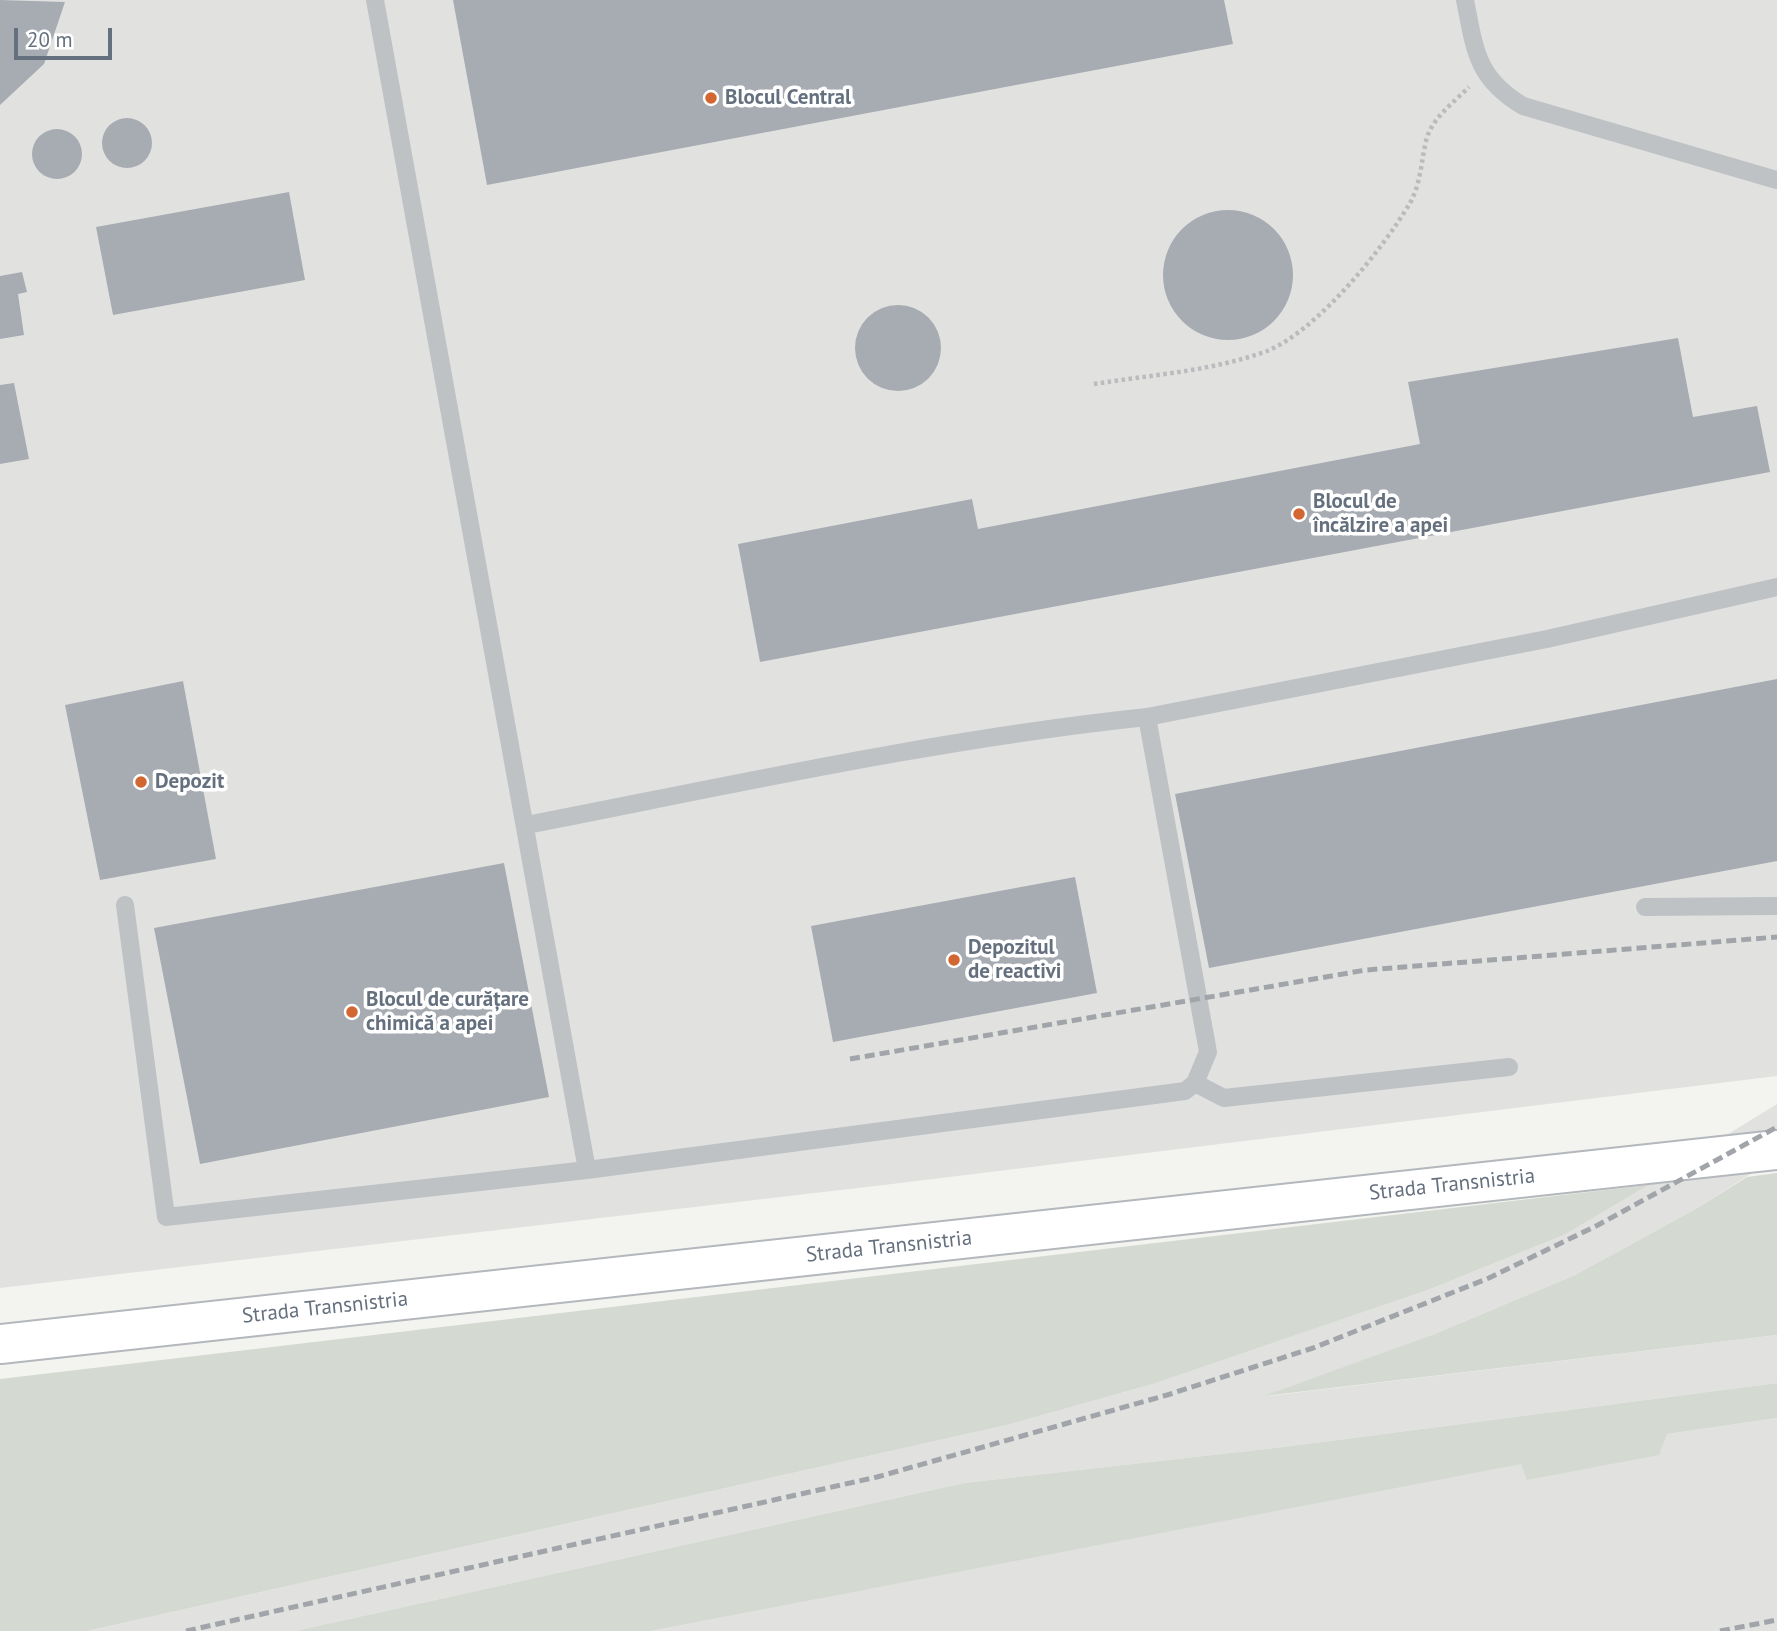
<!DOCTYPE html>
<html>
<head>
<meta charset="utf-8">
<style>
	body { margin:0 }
	#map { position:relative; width:1777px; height:1631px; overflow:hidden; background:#f3f3f0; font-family:"PT Sans",sans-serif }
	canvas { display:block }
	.scale { position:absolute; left:14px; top:28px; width:98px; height:32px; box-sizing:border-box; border:4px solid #65707e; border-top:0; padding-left:9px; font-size:21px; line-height:24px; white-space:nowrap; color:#65707e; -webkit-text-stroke:5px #fff; paint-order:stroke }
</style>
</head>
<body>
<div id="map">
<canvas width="1777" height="1631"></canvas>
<div class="scale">20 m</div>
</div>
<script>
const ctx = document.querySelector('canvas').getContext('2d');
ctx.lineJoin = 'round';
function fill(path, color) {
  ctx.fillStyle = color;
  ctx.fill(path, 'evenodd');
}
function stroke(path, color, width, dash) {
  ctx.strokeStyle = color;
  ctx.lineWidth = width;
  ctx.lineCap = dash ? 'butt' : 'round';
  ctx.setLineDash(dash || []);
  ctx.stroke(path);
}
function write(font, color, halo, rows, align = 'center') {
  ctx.font = font + ' "PT Sans",sans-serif';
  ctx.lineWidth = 7;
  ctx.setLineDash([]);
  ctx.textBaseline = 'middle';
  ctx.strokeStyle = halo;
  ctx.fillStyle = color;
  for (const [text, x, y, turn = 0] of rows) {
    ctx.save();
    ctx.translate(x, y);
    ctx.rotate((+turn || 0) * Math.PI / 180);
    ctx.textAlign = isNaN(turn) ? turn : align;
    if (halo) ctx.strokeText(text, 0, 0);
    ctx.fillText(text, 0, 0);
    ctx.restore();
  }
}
const built = new Path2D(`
	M0 0H1777V1076L892 1184 0 1288Z
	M1777 1104V1157L1694 1210 1575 1275 1437 1333 1268 1396 1777 1335V1383L1283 1447 964 1483 295 1631H87L1007 1425 1153 1384 1428 1290 1564 1235Z
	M1777 1418V1631H651L1522 1463 1527 1479 1667 1434Z`);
const green = new Path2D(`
	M1777 1173V1335L1264 1396 1437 1333 1575 1275 1694 1210 1747 1177Z
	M1648 1185 1564 1235 1428 1290 1153 1384 1007 1425 87 1631H0V1379Z
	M1777 1383V1418L1667 1434 1659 1455 1527 1480 1521 1464 651 1631H295L964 1483 1283 1447Z`);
const building = new Path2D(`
	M0 0 65 2 44 64 0 105Z
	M453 0H1224L1233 44 487 185Z
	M102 143a25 25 0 1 1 50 0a25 25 0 1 1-50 0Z
	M32 154a25 25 0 1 1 50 0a25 25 0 1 1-50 0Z
	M289 192 305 280 113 315 96 227Z
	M1163 275a65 65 0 1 1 130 0a65 65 0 1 1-130 0Z
	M22 272 27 292 18 294 24 335 0 339V276Z
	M855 348a43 43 0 1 1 86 0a43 43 0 1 1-86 0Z
	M1678 338 1693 417 1757 406 1770 472 760 662 738 544 972 499 978 529 1420 444 1408 382Z
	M14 383 29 459 0 464V385Z
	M1777 679V861L1209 968 1175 794Z
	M183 681 216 859 100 880 65 705Z
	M504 863 549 1097 200 1164 154 928Z
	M1075 877 1097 993 833 1042 811 926Z`);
const path = new Path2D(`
	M1094 384C1150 375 1213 371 1267 351 1317 331 1383 249 1410 203 1421 183 1421 162 1426 141 1431 119 1453 103 1469 87`);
const lane = new Path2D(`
	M375 0 587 1170
	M1465 0C1475 50 1476 78 1523 106L1777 180
	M527 825C732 785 938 739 1147 717L1547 639 1777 587
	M125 905 166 1217 587 1170 1185 1091 1195 1083 1208 1052 1147 717
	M1645 907 1777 906
	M1195 1083 1224 1098 1509 1067`);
const secondary = new Path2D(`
	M0 1344 1777 1150`);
const rail = new Path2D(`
	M850 1059 1366 970 1777 937
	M186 1631 877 1477 1167 1395 1313 1348 1489 1278 1598 1225 1777 1127
	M1720 1631 1777 1620`);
const markers = [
	[711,98,7,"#d36731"],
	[1299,514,7,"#d36731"],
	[141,782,7,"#d36731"],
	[954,960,7,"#d36731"],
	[352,1012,7,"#d36731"]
];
const poiNames = [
	["Blocul Central",725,98],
	["Blocul de",1313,502],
	["încălzire a apei",1313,526],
	["Depozit",155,782],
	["Depozitul",968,948],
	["de reaсtivi",968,972],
	["Blocul de curățare",366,1000],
	["chimică a apei",366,1024]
];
const streetNames = [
	["Strada Transnistria",1452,1185,-6],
	["Strada Transnistria",889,1247,-6],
	["Strada Transnistria",325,1308,-6]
];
fill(built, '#e1e2e0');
fill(green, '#d4dad1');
fill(building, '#a7acb2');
stroke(secondary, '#b4b7bc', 42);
stroke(path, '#b9bbbd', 4.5, [3.5, 3.5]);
stroke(lane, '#bfc2c5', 18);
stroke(secondary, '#fff', 38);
stroke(rail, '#a1a5aa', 5, [10, 5]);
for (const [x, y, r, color] of markers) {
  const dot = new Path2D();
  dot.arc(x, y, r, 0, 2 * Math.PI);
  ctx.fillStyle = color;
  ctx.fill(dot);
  stroke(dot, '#fff', 2.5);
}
write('bold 21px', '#65707e', '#fff', poiNames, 'left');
write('21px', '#65707e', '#fff', streetNames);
</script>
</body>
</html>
